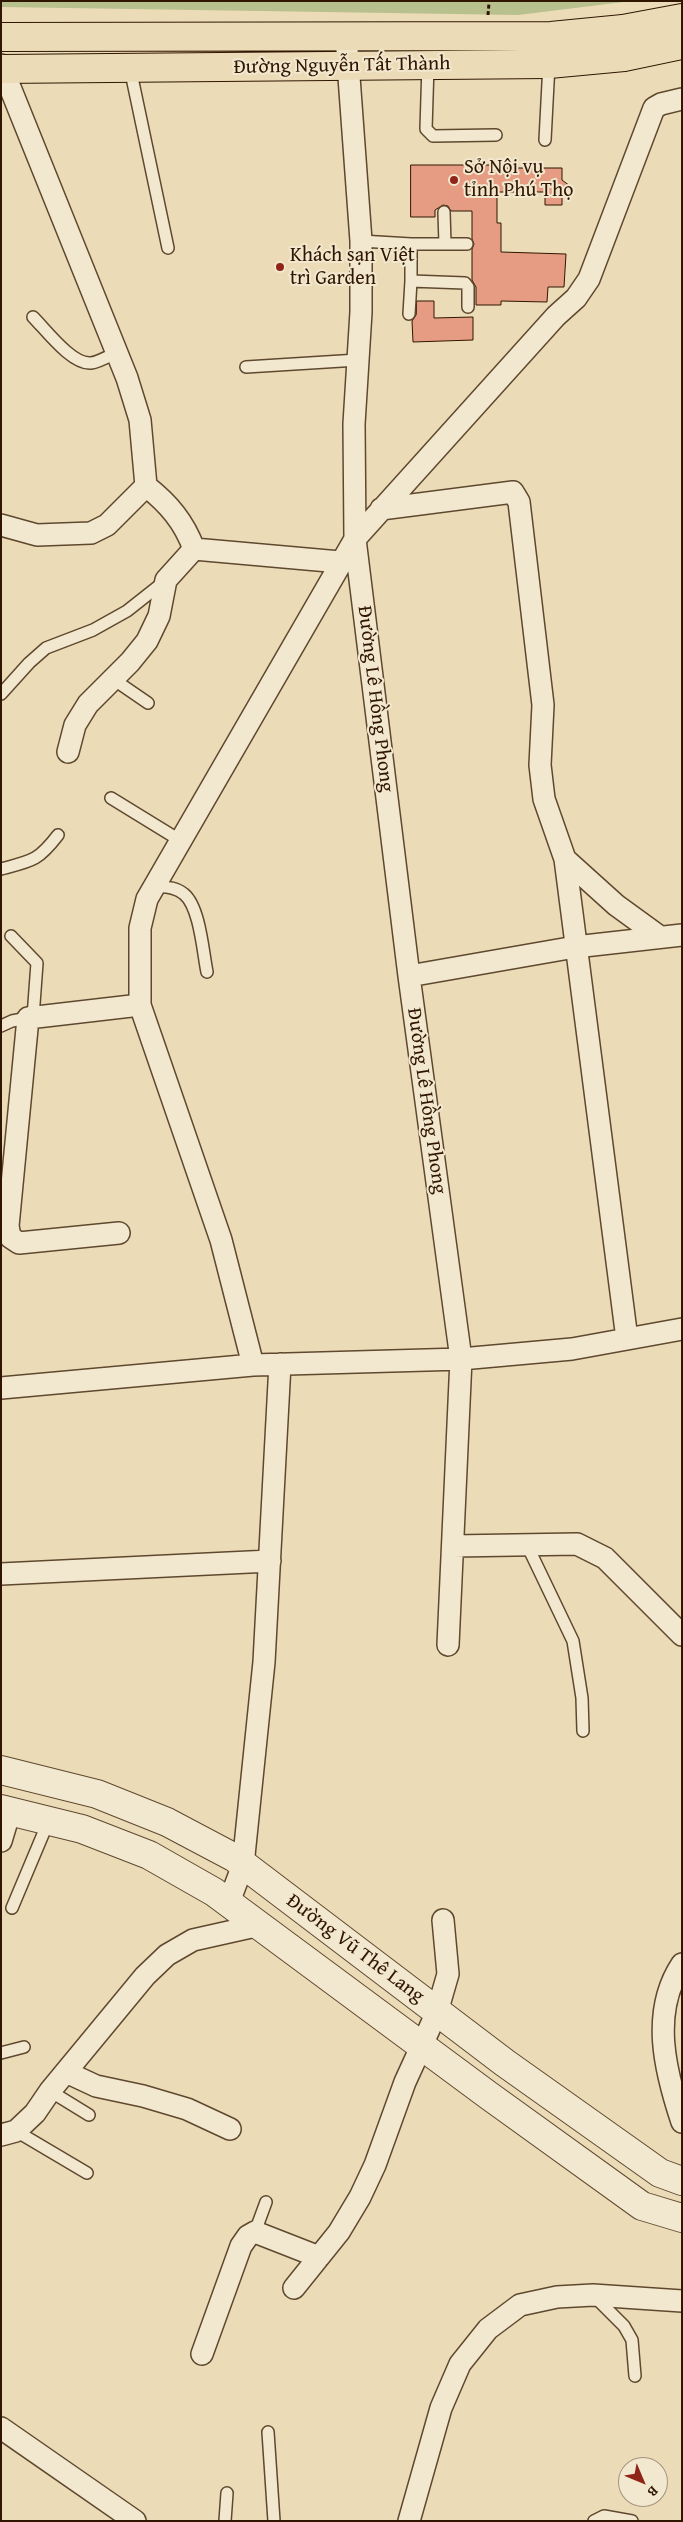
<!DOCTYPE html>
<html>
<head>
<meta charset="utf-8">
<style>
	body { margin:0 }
	#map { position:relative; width:683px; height:2522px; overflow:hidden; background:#ebdcb7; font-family:"Gentium Book Plus",serif }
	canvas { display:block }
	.frame { position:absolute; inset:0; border:2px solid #301600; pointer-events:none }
	.north { position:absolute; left:618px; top:2457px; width:50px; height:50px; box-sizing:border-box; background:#f2e8d0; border:1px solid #a4947d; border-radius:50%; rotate:135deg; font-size:14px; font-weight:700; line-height:20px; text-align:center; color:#301600 }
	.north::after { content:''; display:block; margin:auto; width:18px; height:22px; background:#8f2418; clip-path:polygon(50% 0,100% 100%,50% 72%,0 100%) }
</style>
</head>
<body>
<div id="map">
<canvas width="683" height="2522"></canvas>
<div class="frame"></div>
<div class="north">B</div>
</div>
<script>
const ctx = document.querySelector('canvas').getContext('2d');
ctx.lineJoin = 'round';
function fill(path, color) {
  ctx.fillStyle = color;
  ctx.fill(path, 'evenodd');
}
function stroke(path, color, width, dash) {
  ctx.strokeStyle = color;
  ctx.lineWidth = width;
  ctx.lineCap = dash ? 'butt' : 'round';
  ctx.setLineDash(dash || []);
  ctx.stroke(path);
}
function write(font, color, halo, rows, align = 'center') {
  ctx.font = font + ' "Gentium Book Plus",serif';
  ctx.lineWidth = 4;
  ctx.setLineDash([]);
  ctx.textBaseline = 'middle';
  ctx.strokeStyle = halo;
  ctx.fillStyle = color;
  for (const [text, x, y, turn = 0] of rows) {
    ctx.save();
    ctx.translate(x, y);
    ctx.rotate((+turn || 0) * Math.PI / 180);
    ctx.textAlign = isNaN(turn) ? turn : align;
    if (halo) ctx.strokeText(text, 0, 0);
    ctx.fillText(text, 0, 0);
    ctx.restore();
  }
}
const green = new Path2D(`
	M1 1H632L518 15 1 7Z`);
const building = new Path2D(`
	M411 165H498V168H562V180L570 186 562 198V205H545V192H497V223H501V252L566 254 564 287H548L547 302 501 301V305H476V287L472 280V249L474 244 472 239V211H451L448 206 443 205 435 210V217H411Z
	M417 301H434V318L473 317V340L413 342 412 321 416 315Z`);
const path = new Path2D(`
	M488 15 489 3`);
const service = new Path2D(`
	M428 65 426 129 433 136 496 135
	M130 68 168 248
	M545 140 549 64
	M444 212 445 244
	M361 241 411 244H467
	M411 244V281L465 283 468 287V307
	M409 314 411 281
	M33 317C46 330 72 365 91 363 99 362 109 356 117 352
	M246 367 358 360
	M113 679 148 703
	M1 694 29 663 46 648 93 630 127 611 165 581
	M111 798 181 841
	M1 869C32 861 38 861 58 835
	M155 886C165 887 176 887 184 894 200 907 203 953 207 972
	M11 936 37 963 33 1017
	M1 1026 12 1021 28 1018
	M527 1545 573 1641 582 1698 583 1731
	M12 1908 49 1820
	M1 2053 24 2047
	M50 2091 89 2115
	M16 2131 87 2173
	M255 2232 266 2202
	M595 2297 624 2326 632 2340 635 2376
	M268 2432 274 2521
	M225 2521 227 2493
	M594 2521 604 2516 632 2521`);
const minor = new Path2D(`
	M346 36 361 241V312L354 424 355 539 409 976 461 1359 448 1645
	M1 65 127 378 140 420 146 486C169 504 184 522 194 549L340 562
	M381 509 513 492 519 502 543 705 540 765 544 799 565 859 627 1339
	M1 525 37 535 91 533 107 525 146 486
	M68 752 75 725 88 704 130 662 147 641 159 616 166 580 194 549
	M565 859 616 905 660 937
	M409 976 575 947 682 935
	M119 1233 19 1243 10 1237 8 1226 28 1018 140 1005
	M253 1365 221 1240 140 1005V928L147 899 355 539 556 316 576 298 589 279 654 108 661 104 682 99
	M1 1388 253 1365 461 1359 572 1349 682 1329
	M453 1546 577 1544 605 1558 682 1635
	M1 1574 270 1561
	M1 1841 10 1811
	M229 1902 243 1865 264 1662 280 1364
	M682 1964C650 2012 665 2071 682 2122
	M66 2072 96 2086 143 2096 187 2109 230 2129
	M1 2135 16 2131 35 2113 50 2091 145 1976 167 1955 193 1940 260 1925
	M294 2288 339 2232 360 2197 375 2165 405 2082 437 2012 448 1974 443 1920
	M202 2354 241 2246 248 2236 255 2232 319 2257
	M1 2428 135 2521
	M409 2521 441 2408 460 2364 488 2329 520 2305 557 2297 593 2295 682 2301`);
const tertiary = new Path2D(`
	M1 1770 97 1794 167 1822 235 1858 505 2063 660 2173 682 2181
	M1 1809 82 1829 149 1855 214 1892 488 2095 642 2206 682 2218`);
const primary = new Path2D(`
	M1 37 551 36 623 29 682 18
	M1 69 549 64 624 57 682 45`);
const markers = [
	[454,180,5,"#8f2418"],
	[280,267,5,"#8f2418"]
];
const streetNames = [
	["Đường Nguyễn Tất Thành",342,66,-1],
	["Đường Lê Hồng Phong",375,699,83],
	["Đường Lê Hồng Phong",426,1101,82],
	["Đường Vũ Thê Lang",355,1949,37]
];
const poiNames = [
	["Sở Nội vụ",464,168],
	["tỉnh Phú Thọ",464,191],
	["Khách sạn Việt",290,256],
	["trì Garden",290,279]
];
fill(green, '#b8c08e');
fill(building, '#e59c82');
stroke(building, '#301600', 1);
stroke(service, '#5f482e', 14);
stroke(minor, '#5f482e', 24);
stroke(tertiary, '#5f482e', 30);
stroke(primary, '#301600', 30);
stroke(path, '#301600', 3, [4, 2.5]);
stroke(service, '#f2e8d0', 11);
stroke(minor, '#f2e8d0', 21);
stroke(tertiary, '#f2e8d0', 28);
stroke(primary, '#ebdcb7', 28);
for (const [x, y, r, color] of markers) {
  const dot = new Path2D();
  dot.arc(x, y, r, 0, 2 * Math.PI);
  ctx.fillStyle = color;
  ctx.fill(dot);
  stroke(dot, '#f2e8d0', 2);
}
write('20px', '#301600', '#f2e8d0', streetNames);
write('20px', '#301600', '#f2e8d0', poiNames, 'left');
</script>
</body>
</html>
